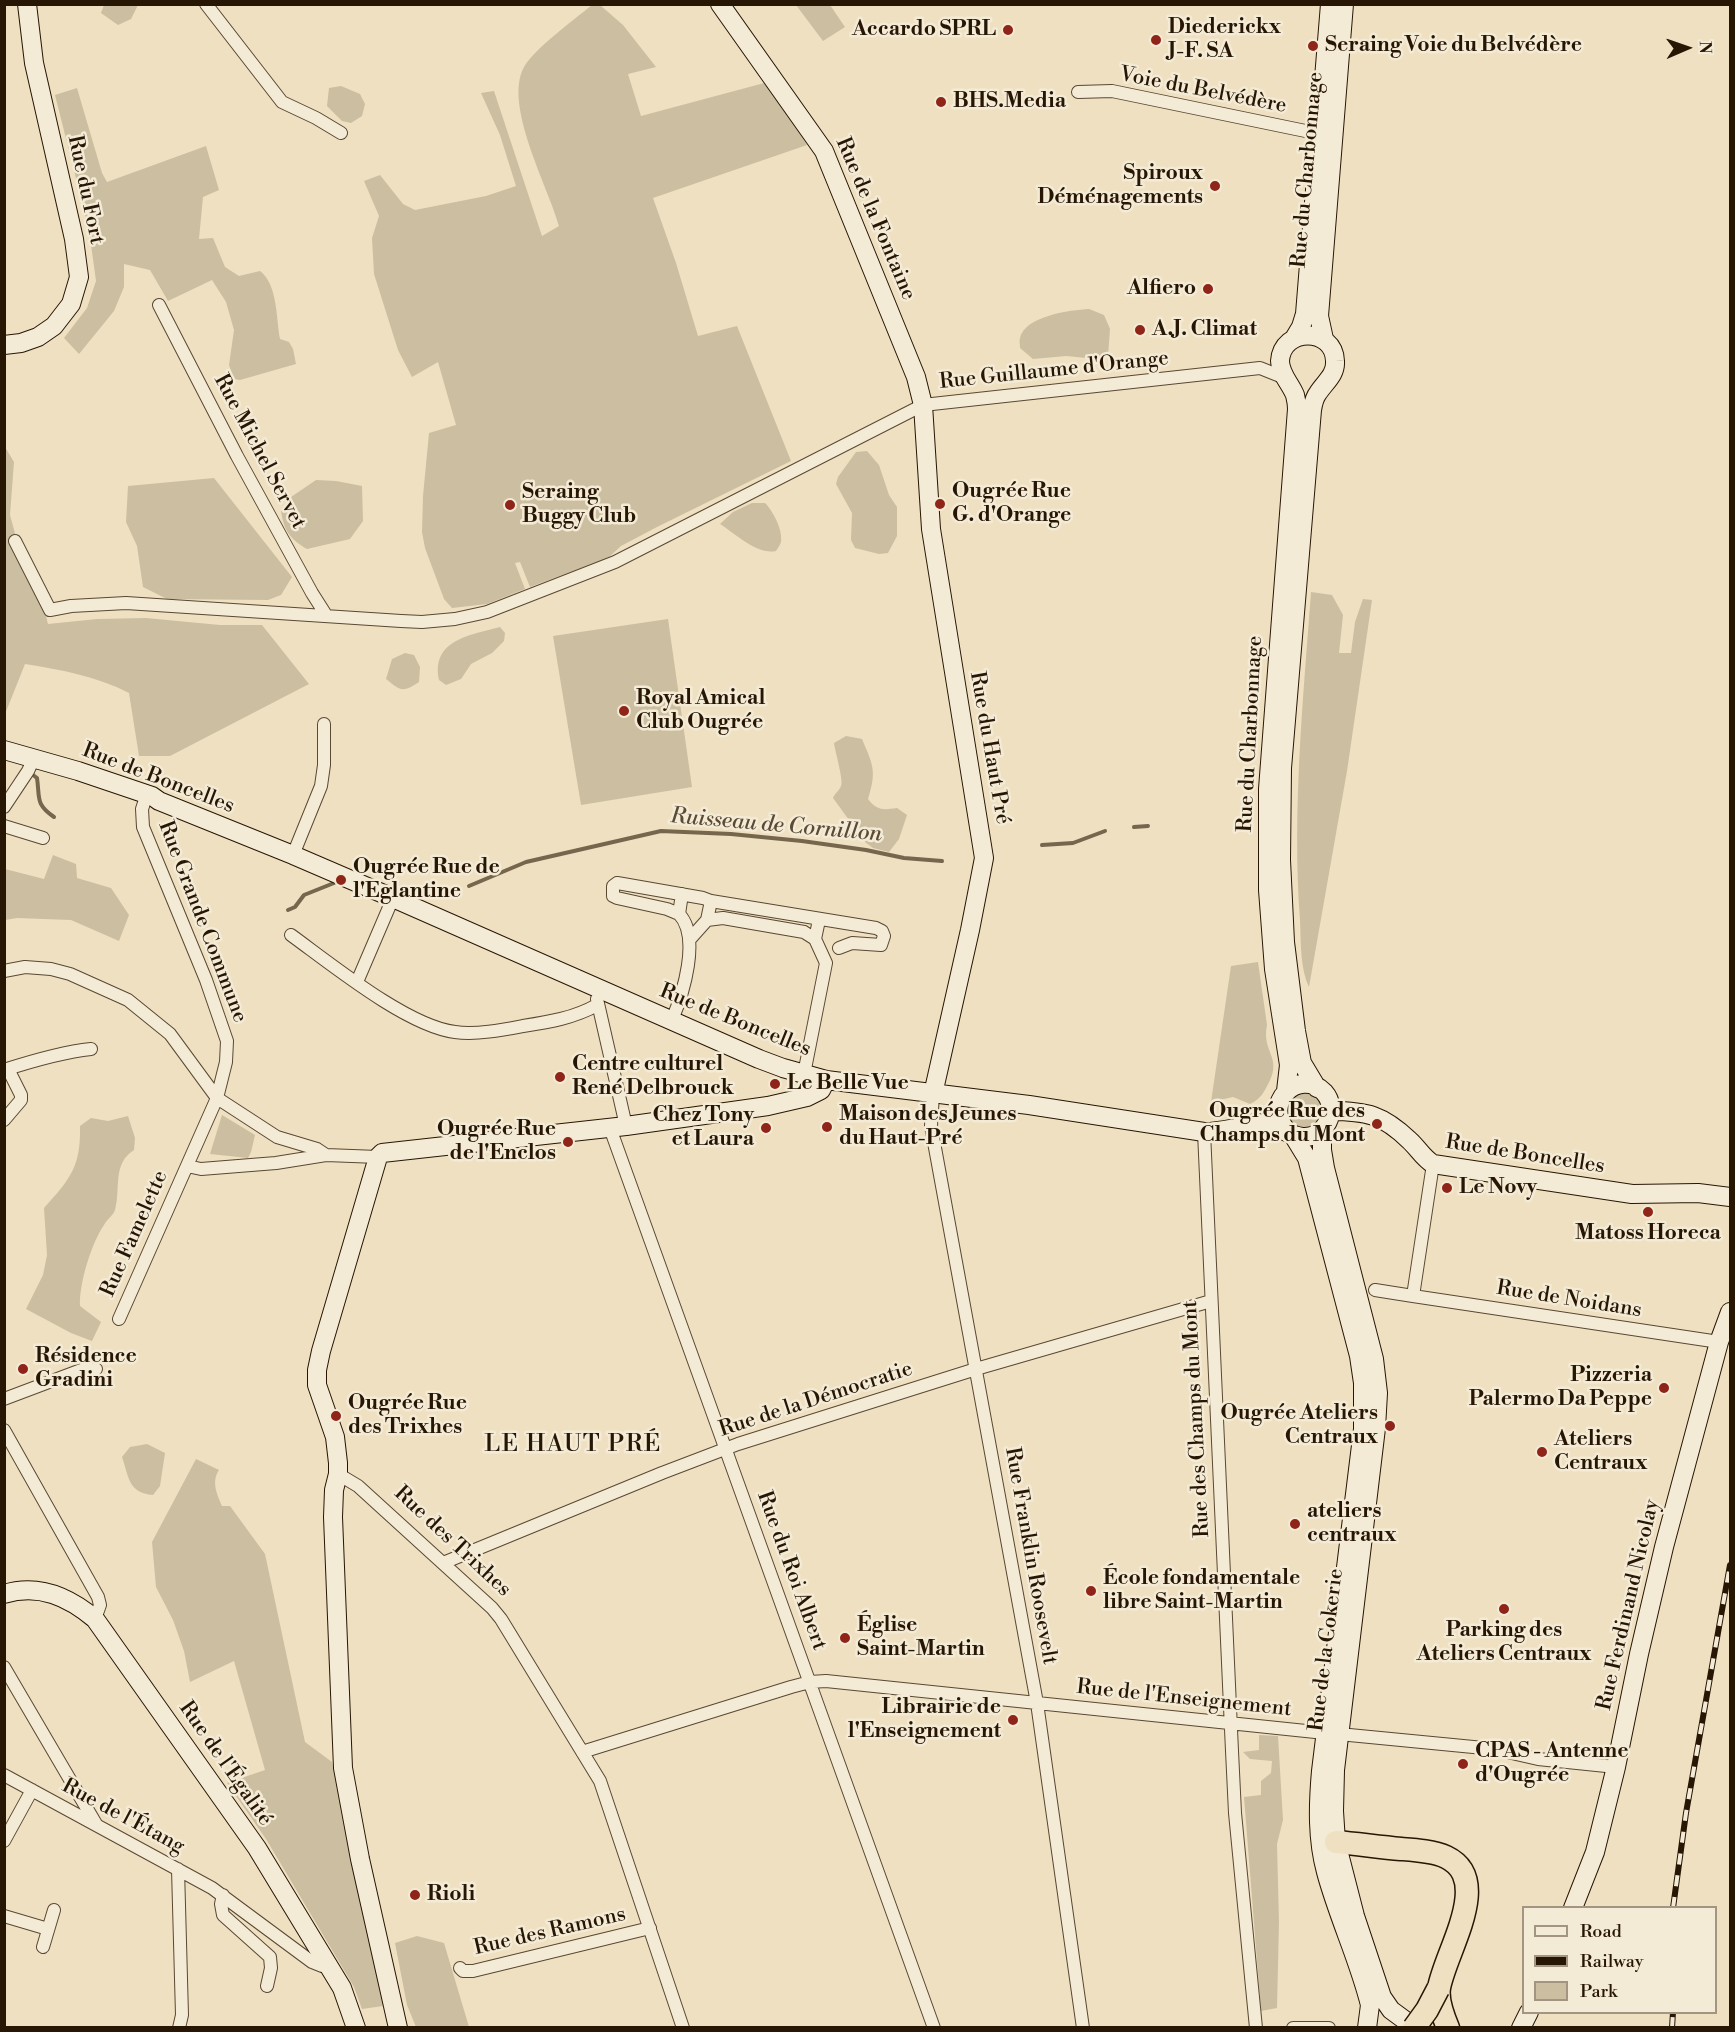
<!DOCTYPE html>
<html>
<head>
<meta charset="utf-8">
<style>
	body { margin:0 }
	#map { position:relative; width:1735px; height:2032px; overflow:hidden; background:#eee0c0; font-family:"Libre Bodoni",serif }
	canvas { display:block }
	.frame { position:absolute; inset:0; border:6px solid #271604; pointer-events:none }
	.legend { position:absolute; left:1522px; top:1906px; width:195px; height:108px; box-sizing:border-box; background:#f4ebd6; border:2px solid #a29682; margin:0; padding:8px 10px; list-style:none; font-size:18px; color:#271604 }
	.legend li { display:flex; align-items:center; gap:12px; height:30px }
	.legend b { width:30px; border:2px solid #a29682 }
	.north { position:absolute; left:1657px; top:18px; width:60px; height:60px; -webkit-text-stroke:4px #f4ebd6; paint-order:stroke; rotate:88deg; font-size:16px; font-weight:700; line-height:24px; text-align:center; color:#271604 }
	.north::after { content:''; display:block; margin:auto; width:21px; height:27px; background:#271604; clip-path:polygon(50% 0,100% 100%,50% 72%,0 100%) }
</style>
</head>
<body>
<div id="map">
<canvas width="1735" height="2032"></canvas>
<div class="frame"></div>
<ul class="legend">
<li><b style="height:8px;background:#f4ebd6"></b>Road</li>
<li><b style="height:8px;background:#271604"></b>Railway</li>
<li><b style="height:16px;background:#ccbea0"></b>Park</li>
</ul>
<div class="north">N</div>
</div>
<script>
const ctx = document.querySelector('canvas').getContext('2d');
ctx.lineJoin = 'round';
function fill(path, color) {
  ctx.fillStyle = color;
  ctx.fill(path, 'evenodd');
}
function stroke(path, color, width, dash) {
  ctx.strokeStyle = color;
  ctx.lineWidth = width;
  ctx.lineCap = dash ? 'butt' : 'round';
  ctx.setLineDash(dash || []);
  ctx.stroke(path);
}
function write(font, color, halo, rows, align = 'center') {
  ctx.font = font + ' "Libre Bodoni",serif';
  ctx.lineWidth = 5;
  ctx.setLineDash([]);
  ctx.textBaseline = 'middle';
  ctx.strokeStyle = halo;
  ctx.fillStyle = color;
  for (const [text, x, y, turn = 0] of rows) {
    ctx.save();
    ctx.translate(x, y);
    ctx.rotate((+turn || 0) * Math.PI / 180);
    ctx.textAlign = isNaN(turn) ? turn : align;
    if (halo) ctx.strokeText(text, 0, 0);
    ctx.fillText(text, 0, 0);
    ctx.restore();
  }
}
const green = new Path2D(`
	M104 5V4L138 5 131 19 118 25 101 13Z
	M592 5H600L623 25 656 67 628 74 641 116 768 82 807 145 653 198 676 263 698 336 737 326 791 461 657 527 621 546 608 558 530 587 520 562 515 563 525 589 487 604 452 608 444 599 425 548 422 532 423 496 429 433 456 425 438 362 412 377 398 350 374 274 372 238 379 216 364 181 380 175 403 204 415 210 486 196 516 186 500 135 481 93 494 91 542 236 559 226C548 186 503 105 524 67 535 48 575 19 592 5Z
	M796 5H830L845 27 823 41Z
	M341 86 360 94 365 104 362 116 351 123 342 121 327 106 329 88Z
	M77 88 102 173 107 182 206 146 219 190 203 197 199 239 213 238 225 267 239 276 260 271C278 285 276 318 280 339L289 342 293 349 296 364 240 380 234 379 229 365 234 330 226 302 212 280 168 301 150 270 124 264V287L114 311 79 354 64 338 87 308 96 281 89 230 55 95Z
	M1089 309 1104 315 1110 329 1108 356 1097 359 1066 356 1033 359 1020 348C1020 345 1019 341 1020 338 1025 316 1070 310 1089 309Z
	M5 447 14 462 10 515 16 537 43 604 48 624 97 619 146 618 220 625H262L309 684 170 756H139L129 693C96 676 62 670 25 664L5 714Z
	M867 451 879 465 889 495 897 507V536L888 553 879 554 855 548 851 540 852 513 836 484 838 477 856 452Z
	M214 478 292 577 281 595 268 600 167 599 143 587 137 546 126 522 128 486Z
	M316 480 336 481 362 486 363 521 350 539 307 549C290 539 284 531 281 511L291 497Z
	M752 503H765C773 511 783 530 781 542 780 545 778 548 776 551 757 555 736 534 720 524L733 512Z
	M1311 592 1332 595 1343 615 1339 653H1351L1355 622 1363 599 1372 600 1347 771 1309 987C1300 968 1301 941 1300 920 1292 811 1303 701 1311 592Z
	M668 619 692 787 581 805 553 636Z
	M500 627 505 633 504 641 492 653 471 664 461 679 446 685 439 680C431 640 470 635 500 627Z
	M405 653 414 655 420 667 419 682C402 693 401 691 386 679L392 659Z
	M846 736 862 739C873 765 877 771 868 799 877 811 884 810 897 808L907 815 899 839 889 852 873 848 865 842 833 798C835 793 839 791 841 786 844 782 835 751 834 743Z
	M53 855 76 864 77 878 111 888 129 915 119 941 71 920 17 918 5 920V869L44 879Z
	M1258 962 1267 1025C1261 1054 1285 1057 1266 1088 1262 1096 1258 1100 1250 1104L1233 1097 1211 1102 1231 966Z
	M1305 1093C1338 1100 1317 1143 1292 1123 1283 1110 1289 1096 1305 1093Z
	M222 1115 255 1135 251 1152 248 1158 210 1154Z
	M128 1116 135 1138 134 1150C112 1164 121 1188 115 1210 113 1216 107 1219 104 1225 91 1244 79 1284 80 1306L101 1322 92 1341 71 1333 26 1309 43 1275 47 1255 44 1208C70 1179 81 1167 80 1126L91 1118 108 1121Z
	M147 1444 165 1453 160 1486 153 1495C128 1493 129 1477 122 1457L130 1447Z
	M196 1459 219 1470C211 1482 217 1494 222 1506H230L265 1554 305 1742 332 1762 383 2006 362 2009 354 1987 266 1839 227 1783 265 1770 234 1661 190 1682 184 1651 173 1620 156 1587 152 1542Z
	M1259 1735 1278 1736 1283 1820 1277 1844 1279 1922 1277 2008 1261 2011 1244 1797 1261 1795V1781L1271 1773 1272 1761 1250 1759 1243 1752 1259 1750Z
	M417 1936 444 1943 469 2027H416L407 2005 395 1943Z`);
const stream = new Path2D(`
	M33 775 37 778C40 798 35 804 54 817
	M1134 827 1148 826
	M1042 845 1073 843 1105 831
	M469 886 526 862 661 831 731 834 802 841 866 850 904 858 942 861
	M288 910 295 907 304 895 334 883`);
const street = new Path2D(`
	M206 4 282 102 316 118 341 133
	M1078 92 1112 91 1320 134
	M159 305 237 456 312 593 326 615
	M15 541 50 610 71 606 126 603 401 621 422 622 455 619 487 612 615 562 923 405 1260 368 1285 378
	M4 807 28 771 34 758
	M4 826 43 838
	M293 855 321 786 324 765V724
	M679 914 667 909 617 898 613 896V886L617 883 623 884 703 898 711 901 876 928 882 931 884 936 881 945 852 943 839 948
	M707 920 723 918 804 932 815 939
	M819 920 815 939 826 963
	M291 935C331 964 407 1026 455 1032 476 1035 502 1030 523 1026 549 1022 574 1018 597 1005
	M690 939 707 920 711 901
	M4 971 25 967 51 969 70 974 128 1000 170 1034 217 1098 277 1137 317 1149 326 1155
	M357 982 393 898
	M597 999 626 1126
	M672 1020C683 994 701 937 679 914L682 894
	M4 1070C32 1061 62 1052 91 1049
	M804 1074 826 963
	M933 1094 931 1126 1037 1703 1083 2028
	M4 1120 21 1100V1095L8 1069
	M610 1128 934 2028
	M1204 1132 1232 1751 1235 1813 1256 2028
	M1433 1164 1413 1296 1719 1342
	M187 1166 201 1169 276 1163 326 1155 378 1157
	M1375 1290 1413 1296
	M119 1319 217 1098 226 1062 227 1041 206 980 143 827 142 809 147 794
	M4 1399 81 1370 96 1369
	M4 1430 98 1597 100 1605 95 1619
	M338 1474 358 1486 492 1608 501 1619 600 1781 683 2028
	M443 1563 662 1473 738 1444 976 1369 1211 1301
	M4 1667 96 1824
	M1339 1734 1494 1749 1538 1759 1616 1767
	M582 1752 791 1687 810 1682 826 1681 1325 1733
	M4 1775 212 1888 312 1962 322 1966 326 1963
	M4 1841 32 1790
	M178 1869 182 2015 179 2028
	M223 1895 221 1904 223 1915 270 1957 271 1968 267 1986
	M4 1916 48 1929
	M43 1947 54 1910
	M460 1968 463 1971H473L650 1928
	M1293 2028H1329`);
const secondary = new Path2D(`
	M720 4 824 151 916 377 923 405 931 529 984 858 970 930 933 1094
	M1295 337 1301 327 1305 314 1330 4
	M1324 339 1319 316 1344 4
	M4 345 21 343 38 337 54 326 71 304 79 277 74 239 34 63 27 4
	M4 750 78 771 152 796 159 801 293 855 393 898 759 1059 783 1068 826 1080 1029 1105 1204 1132C1215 1132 1225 1130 1236 1128 1243 1126 1251 1123 1258 1123 1274 1123 1287 1135 1302 1137 1325 1139 1340 1110 1324 1092 1299 1067 1260 1104 1288 1132
	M1286 1091 1289 1065 1274 969 1268 890V789L1297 409C1297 404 1296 399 1295 395 1290 383 1280 374 1280 361 1282 327 1334 327 1335 361 1336 375 1325 382 1318 393 1314 398 1313 404 1312 410L1282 768 1281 860 1285 942 1296 1031 1302 1063 1317 1088
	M1331 1111C1367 1111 1383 1115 1409 1140 1418 1148 1423 1158 1433 1164L1632 1194 1698 1193 1730 1197
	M1322 1131V1150L1325 1168 1374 1359 1378 1393 1376 1428 1335 1770 1334 1811 1336 1842 1355 1916 1382 1997 1391 2010 1406 2021
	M1293 1135 1307 1158 1359 1356 1363 1383V1429L1321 1771C1318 1805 1317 1839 1326 1872 1338 1917 1359 1960 1370 2005L1367 2028
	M4 1594C39 1583 69 1597 95 1619L257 1848 342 1988 356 2028
	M1573 1908 1595 1852 1616 1767 1639 1654 1664 1547 1719 1342 1730 1312
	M398 2028 360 1859 343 1768 333 1517 334 1490 338 1474V1463L335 1437 317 1385V1370L321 1351 378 1157 382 1153 626 1126 768 1106 807 1097 821 1090 826 1080
	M1521 2028 1529 2012`);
const highway = new Path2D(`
	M1336 1842C1358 1844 1379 1847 1401 1849 1415 1850 1433 1851 1446 1857 1494 1880 1445 1952 1439 1988 1437 2000 1443 2016 1448 2028`);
const rail = new Path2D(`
	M1673 1908 1686 1813 1730 1565
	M1672 2028 1673 2012`);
const highwayBridge = new Path2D(`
	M1414 2028 1427 2010 1438 1989`);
const markers = [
	[1008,30,6,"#8f2418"],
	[1156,40,6,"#8f2418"],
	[1313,46,6,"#8f2418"],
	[941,102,6,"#8f2418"],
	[1215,186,6,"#8f2418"],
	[1208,289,6,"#8f2418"],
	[1140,330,6,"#8f2418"],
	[940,504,6,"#8f2418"],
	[510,505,6,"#8f2418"],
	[624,711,6,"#8f2418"],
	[341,880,6,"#8f2418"],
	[560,1077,6,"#8f2418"],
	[775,1084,6,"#8f2418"],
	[1377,1124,6,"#8f2418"],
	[827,1127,6,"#8f2418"],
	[766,1128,6,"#8f2418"],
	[568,1142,6,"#8f2418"],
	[1447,1188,6,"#8f2418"],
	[1648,1212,6,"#8f2418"],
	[23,1369,6,"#8f2418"],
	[1664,1388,6,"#8f2418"],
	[336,1416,6,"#8f2418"],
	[1390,1426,6,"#8f2418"],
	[1542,1452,6,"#8f2418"],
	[1295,1524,6,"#8f2418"],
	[1091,1591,6,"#8f2418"],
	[1504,1609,6,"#8f2418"],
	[845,1638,6,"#8f2418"],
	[1013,1720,6,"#8f2418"],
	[1463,1764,6,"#8f2418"],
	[415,1895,6,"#8f2418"]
];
const poiNames = [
	["Diederickx",1168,28],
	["J-F. SA",1168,52],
	["Accardo SPRL",996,30,"right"],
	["Seraing Voie du Belvédère",1325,46],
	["BHS.Media",953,102],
	["Spiroux",1203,174,"right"],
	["Déménagements",1203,198,"right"],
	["Alfiero",1196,289,"right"],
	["A.J. Climat",1152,330],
	["Ougrée Rue",952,492],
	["G. d'Orange",952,516],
	["Seraing",522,493],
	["Buggy Club",522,517],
	["Royal Amical",636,699],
	["Club Ougrée",636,723],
	["Ougrée Rue de",353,868],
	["l'Eglantine",353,892],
	["Centre culturel",572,1065],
	["René Delbrouck",572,1089],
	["Le Belle Vue",787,1084],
	["Ougrée Rue des",1365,1112,"right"],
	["Champs du Mont",1365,1136,"right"],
	["Maison des Jeunes",839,1115],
	["du Haut-Pré",839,1139],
	["Chez Tony",754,1116,"right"],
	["et Laura",754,1140,"right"],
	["Ougrée Rue",556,1130,"right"],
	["de l'Enclos",556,1154,"right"],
	["Le Novy",1459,1188],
	["Matoss Horeca",1648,1234,"center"],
	["Résidence",35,1357],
	["Gradini",35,1381],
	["Pizzeria",1652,1376,"right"],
	["Palermo Da Peppe",1652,1400,"right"],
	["Ougrée Rue",348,1404],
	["des Trixhes",348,1428],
	["Ougrée Ateliers",1378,1414,"right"],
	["Centraux",1378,1438,"right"],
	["Ateliers",1554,1440],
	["Centraux",1554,1464],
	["ateliers",1307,1512],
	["centraux",1307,1536],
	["École fondamentale",1103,1579],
	["libre Saint-Martin",1103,1603],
	["Église",857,1626],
	["Saint-Martin",857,1650],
	["Parking des",1504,1631,"center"],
	["Ateliers Centraux",1504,1655,"center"],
	["Librairie de",1001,1708,"right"],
	["l'Enseignement",1001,1732,"right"],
	["CPAS - Antenne",1475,1752],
	["d'Ougrée",1475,1776],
	["Rioli",427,1895]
];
const streetNames = [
	["Voie du Belvédère",1203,91,11],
	["Rue du Charbonnage",1308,170,-85],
	["Rue du Fort",85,190,78],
	["Rue de la Fontaine",875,219,67],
	["Rue Guillaume d'Orange",1054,371,-6],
	["Rue Michel Servet",259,452,62],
	["Rue du Charbonnage",1251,734,-87],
	["Rue du Haut Pré",989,748,80],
	["Rue de Boncelles",158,779,21],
	["Rue Grande Commune",202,922,69],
	["Rue de Boncelles",735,1021,22],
	["Rue de Boncelles",1525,1155,9],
	["Rue Famelette",135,1234,-66],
	["Rue de Noidans",1569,1300,9],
	["Rue de la Démocratie",816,1400,-18],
	["Rue des Champs du Mont",1197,1419,-93],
	["Rue des Trixhes",452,1542,43],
	["Rue Franklin Roosevelt",1030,1556,80],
	["Rue du Roi Albert",791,1571,70],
	["Rue Ferdinand Nicolay",1629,1605,-77],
	["Rue de la Cokerie",1327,1650,-83],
	["Rue de l'Enseignement",1184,1699,6],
	["Rue de l'Égalité",225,1764,55],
	["Rue de l'Étang",123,1817,28],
	["Rue des Ramons",550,1932,-13]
];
const waterNames = [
	["Ruisseau de Cornillon",776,826,5]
];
const quarterNames = [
	["LE HAUT PRÉ",573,1445]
];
fill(green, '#ccbea0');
stroke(stream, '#76664e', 4);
stroke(street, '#594833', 14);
stroke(secondary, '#271604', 20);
stroke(highway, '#271604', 25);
stroke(street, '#f4ebd6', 12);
stroke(secondary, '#f4ebd6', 18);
stroke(highway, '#eee0c0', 22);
stroke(rail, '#271604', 6);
stroke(rail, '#f4ebd6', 4, [11]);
stroke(highwayBridge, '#271604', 25, []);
stroke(highwayBridge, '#eee0c0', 22);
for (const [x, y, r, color] of markers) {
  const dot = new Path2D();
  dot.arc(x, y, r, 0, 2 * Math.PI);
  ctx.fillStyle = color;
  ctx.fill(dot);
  stroke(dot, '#f4ebd6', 2);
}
write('bold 21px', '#271604', '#f4ebd6', poiNames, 'left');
write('21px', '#271604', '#f4ebd6', streetNames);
write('italic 22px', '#5b4b36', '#f4ebd6', waterNames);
ctx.letterSpacing = '1.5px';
write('24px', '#271604', '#f4ebd6', quarterNames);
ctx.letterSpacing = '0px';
</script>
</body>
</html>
